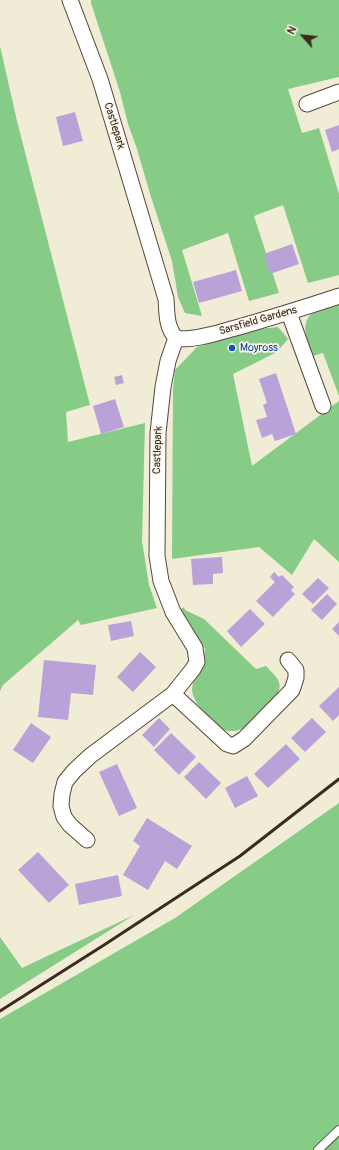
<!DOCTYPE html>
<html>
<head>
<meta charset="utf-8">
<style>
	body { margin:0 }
	#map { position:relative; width:339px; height:1150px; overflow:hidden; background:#f1ecd5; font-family:Pangolin,sans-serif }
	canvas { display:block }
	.north { position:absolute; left:283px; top:16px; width:40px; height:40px; -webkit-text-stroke:3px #fbf7ec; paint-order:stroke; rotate:297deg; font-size:11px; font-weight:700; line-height:16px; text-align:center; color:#3b2a1e }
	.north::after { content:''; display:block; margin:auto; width:14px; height:18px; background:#3b2a1e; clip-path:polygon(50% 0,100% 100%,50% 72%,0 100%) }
</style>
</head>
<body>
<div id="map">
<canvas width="339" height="1150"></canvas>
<div class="north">N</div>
</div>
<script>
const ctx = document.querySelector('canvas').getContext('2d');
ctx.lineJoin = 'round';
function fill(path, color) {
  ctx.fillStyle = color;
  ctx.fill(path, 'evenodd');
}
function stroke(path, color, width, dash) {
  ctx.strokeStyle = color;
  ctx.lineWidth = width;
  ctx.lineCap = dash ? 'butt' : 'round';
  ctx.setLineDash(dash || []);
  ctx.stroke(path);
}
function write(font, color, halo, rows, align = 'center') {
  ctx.font = font + ' Pangolin,sans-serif';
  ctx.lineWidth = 3.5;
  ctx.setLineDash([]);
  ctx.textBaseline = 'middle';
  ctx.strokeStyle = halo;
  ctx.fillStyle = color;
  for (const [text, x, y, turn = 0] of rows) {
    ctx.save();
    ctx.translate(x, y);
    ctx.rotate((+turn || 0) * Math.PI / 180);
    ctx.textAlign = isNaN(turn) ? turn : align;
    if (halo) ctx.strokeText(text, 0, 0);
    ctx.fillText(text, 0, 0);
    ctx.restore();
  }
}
const green = new Path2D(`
	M91 0H339V77L288 89 302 133 319 128 339 194V275L308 283 283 205 254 216 279 293 249 301 228 233 182 250 202 316 185 313 178 297 172 261 151 197 137 149 128 124 120 92 91 3Z
	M0 46 17 121 90 405 66 412 68 442 145 423 142 541 149 585 157 608 81 625 78 620 3 685 0 691Z
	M339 304V396L323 353 313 356C308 343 298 322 314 312 321 308 331 307 339 304Z
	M278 327 288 339 277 352 233 374 252 466 339 401V562L314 539 292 575 259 547 172 559 173 389 175 370 197 347 259 329Z
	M184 607 185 610 204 619 256 669 266 666C276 677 285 682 276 697L246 728 235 731H228L221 729 207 715 197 704 193 695 192 690 193 683 202 668 204 658 205 649 189 624 181 609Z
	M339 803V1150H0V1019L175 918Z
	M134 915 0 999V937L22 968Z`);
const building = new Path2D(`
	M75 112 83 141 63 146 56 117Z
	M339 125V149L332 152 325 130Z
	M292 244 299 264 270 274 264 254Z
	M236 270 242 291 199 303 193 282Z
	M276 373 296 434 275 441 272 434 262 438 256 420 267 417 263 405 267 403 259 379Z
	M122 375 124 383 116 385 114 377Z
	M115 399 124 427 101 434 93 406Z
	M222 557 223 573 213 574V584L193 585 191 559Z
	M274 572 279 577 282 575 294 587 291 590 295 594 273 617 256 601 275 582 270 577Z
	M318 578 329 588 313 604 302 594Z
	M327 594 337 604 322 620 311 610Z
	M250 609 265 624 241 647 227 631Z
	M131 621 134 636 111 641 108 625Z
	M339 622V636L332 629Z
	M140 652 156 667 133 692 117 677Z
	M44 660 96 665 93 695 71 693 68 720 38 717Z
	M339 687V715L333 721 319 706Z
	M159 718 170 729 154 747 142 735Z
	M312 718 326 732 305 752 291 738Z
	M31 723 51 737 33 763 13 750Z
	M171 733 196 757 179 775 154 750Z
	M286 744 300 759 268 788 254 774Z
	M199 762 221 783 206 799 184 777Z
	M117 764 137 808 119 816 99 772Z
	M247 776 258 796 235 808 225 788Z
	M147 818 192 846 177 869 165 861 148 890 123 875 140 846 133 841Z
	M38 852 69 885 49 903 18 870Z
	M118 875 122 896 79 905 75 884Z`);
const lane = new Path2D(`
	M318 1150 339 1130`);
const street = new Path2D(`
	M70 0 100 79 166 299C167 313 166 327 176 338
	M307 104 339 92
	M289 313 323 406
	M176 338C192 342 223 331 239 327 273 317 306 307 339 296
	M173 694 227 744 233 746 244 739 292 690 296 678V670L288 660
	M87 840 70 825 64 817 61 806 62 794 65 782 74 771 90 756 173 694 193 669 197 662 195 648 173 612 161 581 157 556 158 433 163 387 168 361 176 338`);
const rail = new Path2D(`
	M0 1011 104 945 240 856 339 779`);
const markers = [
	[232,348,4,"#1a4fb4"]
];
const streetNames = [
	["Castlepark",114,126,73],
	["Sarsfield Gardens",258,321,-16],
	["Castlepark",158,450,-88]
];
const transitNames = [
	["Moyross",240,348]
];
fill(green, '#86cc87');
fill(building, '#b9a2d7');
stroke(lane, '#564739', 10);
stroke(street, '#564739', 17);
stroke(lane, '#fff', 8);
stroke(street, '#fff', 15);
stroke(rail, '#3b2a1e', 3);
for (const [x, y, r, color] of markers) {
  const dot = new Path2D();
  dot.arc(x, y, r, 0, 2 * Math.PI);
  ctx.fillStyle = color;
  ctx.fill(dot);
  stroke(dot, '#fbf7ec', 1.5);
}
write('11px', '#3b2a1e', '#fbf7ec', streetNames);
write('11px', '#164399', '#fbf7ec', transitNames, 'left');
</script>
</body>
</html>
